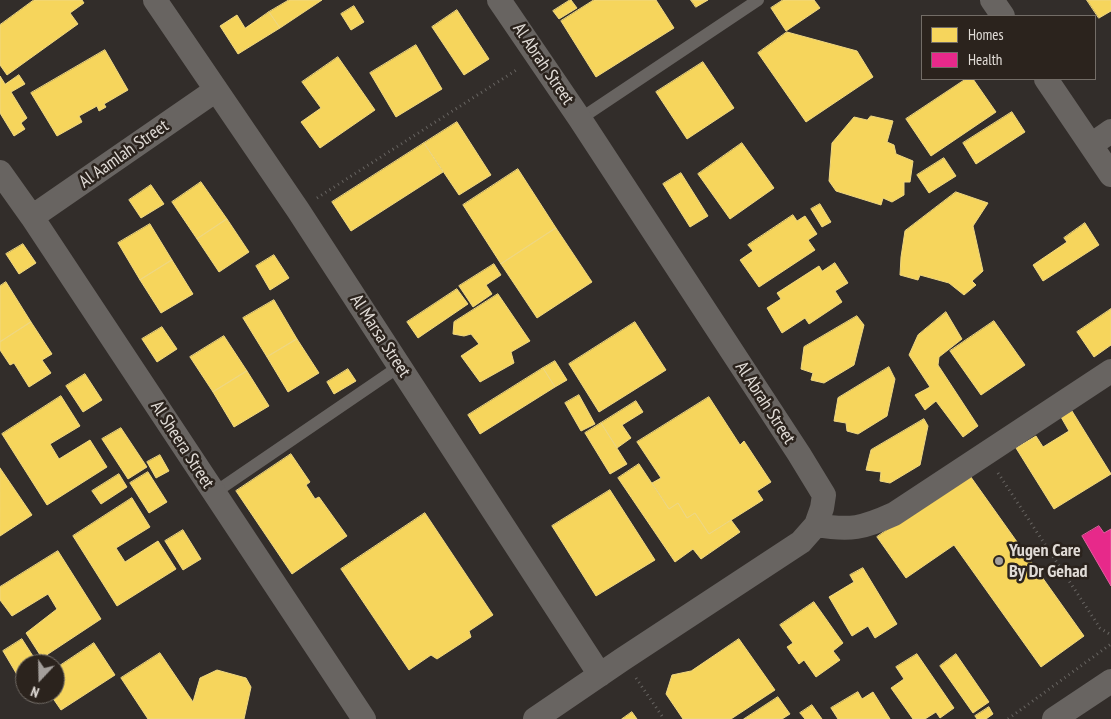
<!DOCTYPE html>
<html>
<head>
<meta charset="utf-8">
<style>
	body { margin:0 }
	#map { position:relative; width:1111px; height:719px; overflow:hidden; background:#322d2a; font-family:"PT Sans Narrow",sans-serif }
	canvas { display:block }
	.legend { position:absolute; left:921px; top:15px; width:175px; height:65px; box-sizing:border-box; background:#2b231d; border:1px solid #736d67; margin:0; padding:6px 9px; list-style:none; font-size:15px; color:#e0dbd6 }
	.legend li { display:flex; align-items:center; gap:10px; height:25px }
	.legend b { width:25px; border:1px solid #736d67 }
	.north { position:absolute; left:15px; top:654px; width:50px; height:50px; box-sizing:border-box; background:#2b231d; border:1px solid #736d67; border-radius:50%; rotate:201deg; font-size:14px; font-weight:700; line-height:20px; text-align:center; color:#e0dbd6 }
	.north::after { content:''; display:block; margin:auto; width:18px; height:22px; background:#a39e9a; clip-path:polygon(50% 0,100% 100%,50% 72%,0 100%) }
</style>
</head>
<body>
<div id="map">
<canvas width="1111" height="719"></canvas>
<ul class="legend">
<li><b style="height:14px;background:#f6d55c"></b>Homes</li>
<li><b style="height:14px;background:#e7298a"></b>Health</li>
</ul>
<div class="north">N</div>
</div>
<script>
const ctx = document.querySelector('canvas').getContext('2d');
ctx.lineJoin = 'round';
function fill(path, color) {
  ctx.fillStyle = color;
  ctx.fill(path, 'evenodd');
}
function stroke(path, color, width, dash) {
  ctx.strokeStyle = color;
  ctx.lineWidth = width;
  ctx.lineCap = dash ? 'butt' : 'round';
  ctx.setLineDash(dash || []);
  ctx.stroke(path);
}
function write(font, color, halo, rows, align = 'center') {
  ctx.font = font + ' "PT Sans Narrow",sans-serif';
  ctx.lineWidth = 5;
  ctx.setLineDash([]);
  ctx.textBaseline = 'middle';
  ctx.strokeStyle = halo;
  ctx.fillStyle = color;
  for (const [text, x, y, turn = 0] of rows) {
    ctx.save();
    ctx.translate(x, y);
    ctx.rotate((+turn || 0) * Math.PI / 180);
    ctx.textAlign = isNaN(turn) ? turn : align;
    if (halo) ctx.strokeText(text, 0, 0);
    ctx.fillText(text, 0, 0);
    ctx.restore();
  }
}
const homes = new Path2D(`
	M34 0H82L84 3 70 13 78 24 7 75 0 65V25Z
	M289 0H322L280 28 269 12Z
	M570 0H571L577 8 559 19 553 11Z
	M594 0H656L674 28 596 77 561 21Z
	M691 0H708L696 7Z
	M783 0H814L820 8 786 31 771 8Z
	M1087 0H1111V11L1099 18Z
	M354 6 364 22 351 30 341 14Z
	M457 10 489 59 464 75 432 27Z
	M269 12 280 28 238 54 220 26 237 15 245 28Z
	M787 32 857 51 873 77 806 122 758 53Z
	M416 45 442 89 396 117 370 73Z
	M105 50 128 90 104 104 106 107 99 111 97 106 79 116 82 122 57 136 31 93Z
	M338 57 375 110 320 148 301 122 321 108 302 82Z
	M703 62 734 108 687 139 656 92Z
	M19 75 25 84 11 92 27 118 21 123 25 129 14 136 0 113V76L5 84Z
	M966 79H973L996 112 931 156 906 119Z
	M1012 112 1025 132 976 164 963 143Z
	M871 116 893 121 887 142 894 145 896 154 913 161 910 182H904V195L892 202 883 198 881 205 836 191 829 181 832 143 854 117 867 120Z
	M457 122 491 175 459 195 424 143Z
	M424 143 443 172 351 231 332 202Z
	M742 143 774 188 730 219 698 174Z
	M944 158 956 176 929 193 917 175Z
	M518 169 556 228 501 264 463 205Z
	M681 173 708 216 690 227 663 184Z
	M201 182 227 219 197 239 172 202Z
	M151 185 164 204 141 218 129 200Z
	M956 192 988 203 973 226 983 271 972 281 976 285 964 295 949 283 920 275 918 280 900 275 901 257 905 231Z
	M820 204 831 222 822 227 811 209Z
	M793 215 797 221 805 216 817 234 808 240 815 250 759 287 740 260 753 251 748 245Z
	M227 219 249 252 219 272 197 239Z
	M1085 223 1099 245 1043 281 1033 265 1067 242 1064 238Z
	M150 224 172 260 140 280 118 243Z
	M556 228 592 282 537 318 501 264Z
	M23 244 36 263 19 274 6 254Z
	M274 255 289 278 270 290 256 266Z
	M172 260 193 294 161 313 140 280Z
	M835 263 848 283 835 291 842 302 809 324 805 318 782 333 767 308 781 299 777 293 819 266 822 271Z
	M494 264 501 275 486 285 492 294 473 307 459 286Z
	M6 282 31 322 0 342V286Z
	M457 289 468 304 418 338 407 322Z
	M498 294 530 341 511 352 514 363 480 382 461 356 479 344 471 334 464 336 453 334 454 322Z
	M274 300 297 339 267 357 243 318Z
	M1111 309V345L1094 357 1077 332Z
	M946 312 962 339 939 357 938 365 978 426 963 437 936 401 925 410 915 395 930 387 909 355 918 335Z
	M857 316 864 325 854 365 824 383 811 380 813 373 801 369 804 347Z
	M994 321 1025 365 981 395 950 351Z
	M31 322 52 354 42 360 51 373 29 387 14 363 10 365 0 350V342Z
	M635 322 666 370 599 412 569 364Z
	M162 327 177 349 157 362 142 339Z
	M224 336 247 371 213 392 190 357Z
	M297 339 319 373 288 392 267 357Z
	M555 361 567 380 555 387 543 368Z
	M889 367 895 379 887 416 858 434 847 431 846 423 834 421 838 398Z
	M543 368 555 387 480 434 468 415Z
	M348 369 356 381 334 394 327 382Z
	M247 371 269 406 234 427 213 392Z
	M85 374 102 400 83 412 66 386Z
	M579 395 595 424 581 431 565 403Z
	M61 396 80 426 50 444 59 459 90 440 107 467 47 505 2 434Z
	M709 397 740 445 744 441 771 482 757 491 763 500 709 534 695 513 687 518 678 503 669 509 652 483 661 478 637 442Z
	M636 401 643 412 622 425 631 438 617 448 601 423Z
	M1072 411 1111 474 1054 509 1016 448 1036 436 1043 447 1069 431 1061 417Z
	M924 419 928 426 920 465 890 483 880 481 881 472 866 470 871 450Z
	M601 423 627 464 610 474 585 433Z
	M121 428 147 467 128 479 102 439Z
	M291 454 310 482 306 485 315 499 319 497 347 536 292 574 236 491Z
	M160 455 169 471 156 478 147 462Z
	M639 464 669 509 678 503 687 518 695 513 709 534 731 520 740 532 701 559 693 549 675 562 618 478Z
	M0 468 32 515 0 536Z
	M148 472 167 502 149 513 130 483Z
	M968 473 1084 636 1041 667 954 545 906 578 877 537Z
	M119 474 127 487 101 504 92 491Z
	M610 490 655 560 596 596 552 526Z
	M132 498 150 527 116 548 125 562 158 541 176 569 117 606 73 536Z
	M425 513 493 615 469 631 471 637 437 659 431 655 409 670 341 569Z
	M183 530 201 559 183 570 165 541Z
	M58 551 101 619 42 658 26 633 57 609 48 594 12 616 0 600V587Z
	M863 568 897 624 875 638 868 626 852 636 829 597 854 582 850 575Z
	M814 602 843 643 833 651 840 660 816 677 804 660 799 664 787 647 793 643 780 625Z
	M22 639 38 664H25V675L19 678 3 651Z
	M739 639 775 690 731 719H683L666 694 672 675 691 671Z
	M94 643 115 675 61 710 50 694H55V669Z
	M160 653 193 702 200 678 217 670 246 678 251 687 244 719H148L121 678Z
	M917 654 954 708 940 718 936 712 925 719H913L891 688 904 679 896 667Z
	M956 654 989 702 973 713 940 666Z
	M858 692 862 699 873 692 890 719H838L831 708Z
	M778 697 790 714 782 719H744Z
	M812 705 822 719H805L800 713Z
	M989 707 993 714 986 719H977L975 716Z
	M632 712 637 719H622Z`);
const health = new Path2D(`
	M1099 526 1104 533 1111 529V586L1082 536Z`);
const path = new Path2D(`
	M317 198 518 69
	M998 473 1100 628 1111 635
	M636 678 664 719
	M1008 719 1111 644`);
const service = new Path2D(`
	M580 119 758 0
	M214 493 400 366`);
const minor = new Path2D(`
	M155 0 298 210 600 675
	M499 0 580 119 799 454 824 495 822 508 816 525 801 542 623 659 535 719
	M992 0 1003 16
	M1046 79 1111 175
	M1091 145 1111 131
	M0 172 32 217 364 719
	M32 217 216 90
	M816 525C851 531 863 528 894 514L1111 371
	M1054 719 1111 681`);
const markers = [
	[999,561,5,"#a39e9a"]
];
const streetNames = [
	["Al Abrah Street",543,64,56],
	["Al Aamlah Street",124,154,-35],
	["Al Marsa Street",380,336,57],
	["Al Abrah Street",765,403,57],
	["Al Sheera Street",182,445,57]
];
const poiNames = [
	["Yugen Care",1009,551],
	["By Dr Gehad",1009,572]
];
fill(homes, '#f6d55c');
stroke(homes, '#efd781', 1);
fill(health, '#e7298a');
stroke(health, '#e55ea1', 1);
stroke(path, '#686562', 3, [1, 4]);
stroke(service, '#686461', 12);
stroke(minor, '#686461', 24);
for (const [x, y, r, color] of markers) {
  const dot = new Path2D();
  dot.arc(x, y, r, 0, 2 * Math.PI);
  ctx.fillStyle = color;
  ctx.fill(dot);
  stroke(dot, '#2b231d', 2);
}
write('18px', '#e0dbd6', '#2b231d', streetNames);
write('bold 18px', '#e0dbd6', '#2b231d', poiNames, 'left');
</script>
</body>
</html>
